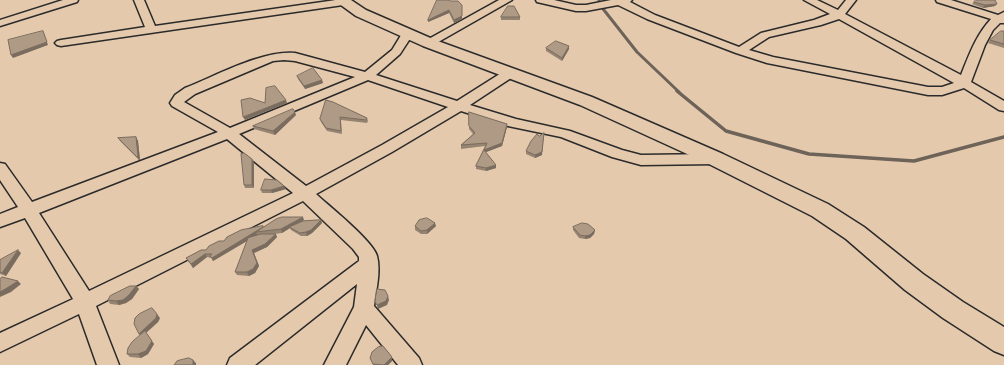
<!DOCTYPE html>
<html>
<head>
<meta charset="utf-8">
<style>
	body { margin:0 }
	canvas { display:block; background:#e5c9ac }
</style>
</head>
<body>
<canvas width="1004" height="365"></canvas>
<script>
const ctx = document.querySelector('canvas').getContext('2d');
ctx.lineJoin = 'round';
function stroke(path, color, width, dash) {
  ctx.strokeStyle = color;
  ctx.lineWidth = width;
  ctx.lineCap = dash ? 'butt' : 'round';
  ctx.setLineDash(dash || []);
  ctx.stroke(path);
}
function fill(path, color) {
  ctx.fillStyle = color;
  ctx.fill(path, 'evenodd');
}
const streamFar1 = new Path2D(`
	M599 0 600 5 637 52 679 92`);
const stream = new Path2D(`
	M677 91 726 131 809 154 914 161 1004 137`);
const minor = new Path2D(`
	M63 0H78L77 2 0 26V20Z
	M134 0H144L155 26 336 0H347L348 2 343 5 61 46 57 45 55 43 57 41 61 40 145 27Z
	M499 0H512L433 45H425L423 43 425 41Z
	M536 0H554L576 5H586L611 0H632L630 2 655 15 739 47 761 33 814 20 830 14 804 0H817L838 10 846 0H856L845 14 961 75C969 55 976 35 991 19L937 2 936 0H951L998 15 1004 12V23H1000L993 30 985 45 971 82 1004 101V111L999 110 964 88 942 95H928L767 63 736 53 647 19 618 5 586 11H576L537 2ZM839 19 954 83 942 87H928L773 57 749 50 769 37 821 25Z
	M407 31 413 34 400 54 376 75 457 101 506 70H514L516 73 514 76 470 105 516 119 570 131 622 150 641 155 716 154 721 156 724 159 721 162 716 164 641 165 612 157 561 137 508 126 461 111 392 152 316 194C329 206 373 241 377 256 381 271 376 291 374 306L419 358 422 365H398L366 325 346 365H324L354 307 357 284 255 365H227L230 358 359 261V257L353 249 303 201 96 306 119 365H97L79 314 0 352V333L73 299 25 218 0 227V214L18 207 0 180V163L5 164 32 202 218 132 172 106 170 103 175 95 185 88C216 76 262 50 295 53L365 72 392 50 403 32ZM284 60 295 61 355 77 230 128 184 102 195 94 273 61ZM368 80 448 107 382 145 306 186 239 134ZM227 139 293 193 89 291 39 213Z`);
const secondary = new Path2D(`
	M334 0H351L366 10 435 40 592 97 723 154 828 204 864 227 923 274 963 302 1004 327V355L994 351 943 318 905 290 846 239 812 216 709 164 580 105 423 46 356 16Z`);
const wall = new Path2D(`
	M450 1 462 19 454 23 449 13 428 22Z
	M974 2 995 6 983 8 972 4Z
	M501 17H520V20H501Z
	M1004 31V48L988 43 990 40Z
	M546 48 569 49 562 61 546 51Z
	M297 76 322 80 323 83 305 89 298 79Z
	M326 100 367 118 368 121 367 123 341 120 342 134 327 131 321 122 320 119Z
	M469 112 507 124V127L502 146 485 152 496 165V168L486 171 476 169V166L485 146 461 149V145L473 134 469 129Z
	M296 115 275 135 254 129 253 126Z
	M136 137 138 141 140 160H139L120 141 118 138Z
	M526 151 542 155 535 158 526 154Z
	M252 159 254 163V188H245L244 185Z
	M286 189 272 193H262L261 190Z
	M304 220 303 221 321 220 322 223 312 233 307 236H301L291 230 290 228 282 233 274 234 277 237 267 247 254 253 259 266 255 273 249 276 237 275 235 272 247 241 213 261 211 258 207 257 193 268 186 258 206 250 224 241 263 228Z
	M415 226H436L427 234H421L415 230Z
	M573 227 595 230 594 234 590 238 585 239 579 238 573 230Z
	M21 253 6 276 0 274V260Z
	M136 286 139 289 132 299 126 303 119 305 110 304 108 300Z
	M160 318 158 322 146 333 154 344 148 354 141 358 130 357 127 354Z
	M392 357V361L388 365H373L370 358Z`);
const shadedWall = new Path2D(`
	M997 4 995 6 983 8 985 5Z
	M462 8V19L454 23V20Z
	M449 10V13L428 22V20Z
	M43 31 48 45 13 58 11 55Z
	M569 46V49L562 61V58Z
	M322 80 323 83 305 89 304 86Z
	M286 100 287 103 245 120 243 117Z
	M295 112 296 115 275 135 273 131Z
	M507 124V127L502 146 484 153V150Z
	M544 133 542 155 535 158V155Z
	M136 137 138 141 140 160H139L137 157Z
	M252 159 254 163V188L252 185Z
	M496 165V168L486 171V168Z
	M284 186 286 189 272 193 271 190Z
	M303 217 304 220 291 228 289 227 290 228 282 233 281 229Z
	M321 220 322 223 312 233 307 236 306 232Z
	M435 223 436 226 427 234V230Z
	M263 227 256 232 257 235 213 261 212 258Z
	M595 230 594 234 590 238 585 239V236Z
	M276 234 277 237 267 247 254 253 259 266 255 273 249 276 247 272 252 250Z
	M18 250 21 253 6 276 2 273Z
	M205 254 207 257 193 268 191 264Z
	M18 281 21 284 11 292 0 297V292Z
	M136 286 139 289 132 299 126 303 119 305 116 301Z
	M388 296 389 300 387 305 378 309 377 305Z
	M157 314 160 318 158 322 146 333 154 344 148 354 141 358 138 354 142 338 139 334Z
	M392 357V361L388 365H384Z
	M193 360 196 363V365H193Z`);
const building = new Path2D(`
	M437 0H449L450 1H458L462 5V16L454 20 449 10 428 20Z
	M976 0H995L997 4 985 5 974 2Z
	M508 6H514L520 17H501Z
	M43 31 47 42 11 55 8 40Z
	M1001 31H1004V44L990 40Z
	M556 41 569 46 562 58 546 48Z
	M313 68 322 80 304 86 297 76Z
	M275 86 286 100 243 117 241 100 250 98 265 103 266 88Z
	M326 100 333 102 367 118 366 120 340 117 341 131 326 128 320 119Z
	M293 109 295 112 273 131 253 126Z
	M469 112 507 124 502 143 484 150 487 143 461 145 475 133 469 126Z
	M544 133 542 152 535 155 526 151 531 141 537 134 539 136Z
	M136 137 138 156 137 157 118 138Z
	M484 150 496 165 486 168 476 166Z
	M244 153 252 159V185H244L241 154Z
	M265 179 277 180 284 186 271 190H261Z
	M282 217H303L281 229 256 232 276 219Z
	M427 218 435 223 427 230 421 231 415 226 419 220Z
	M321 220 311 230 306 232 300 233 289 227 303 221Z
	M582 223 588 224 595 230 590 235 585 236 580 235 573 227Z
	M263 226V227L212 258 210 256 212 254H205L191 264 186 258 201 250H206L209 246 219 241H224L227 237 241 230Z
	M261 234H276L265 244 252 250 257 263 253 269 247 272H235L248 238Z
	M18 250 2 273 0 272V260Z
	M2 277 18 281 7 288 0 292V280Z
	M130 286H136L129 295 123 300 116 301 108 300 110 296Z
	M377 289 385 290 388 296 386 301 377 305 375 302Z
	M152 308 157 314 156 318 139 334 134 324 135 318 139 314Z
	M145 331 152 341 146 351 138 354H127L128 348 132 342Z
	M383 346 392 357 384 365 373 364 370 358 372 352 378 347Z
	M189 358 193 360V365H174L177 361Z`);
stroke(streamFar1, '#6d6359', 3);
stroke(stream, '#6d6359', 3.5);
stroke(minor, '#2b2b2b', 3);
stroke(secondary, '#2b2b2b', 3);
fill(minor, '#e5c9ac');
fill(secondary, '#e5c9ac');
fill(wall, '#968473');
fill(shadedWall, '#7a6c5e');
fill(building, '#af9a86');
stroke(building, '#7a6c5e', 1);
</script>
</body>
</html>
